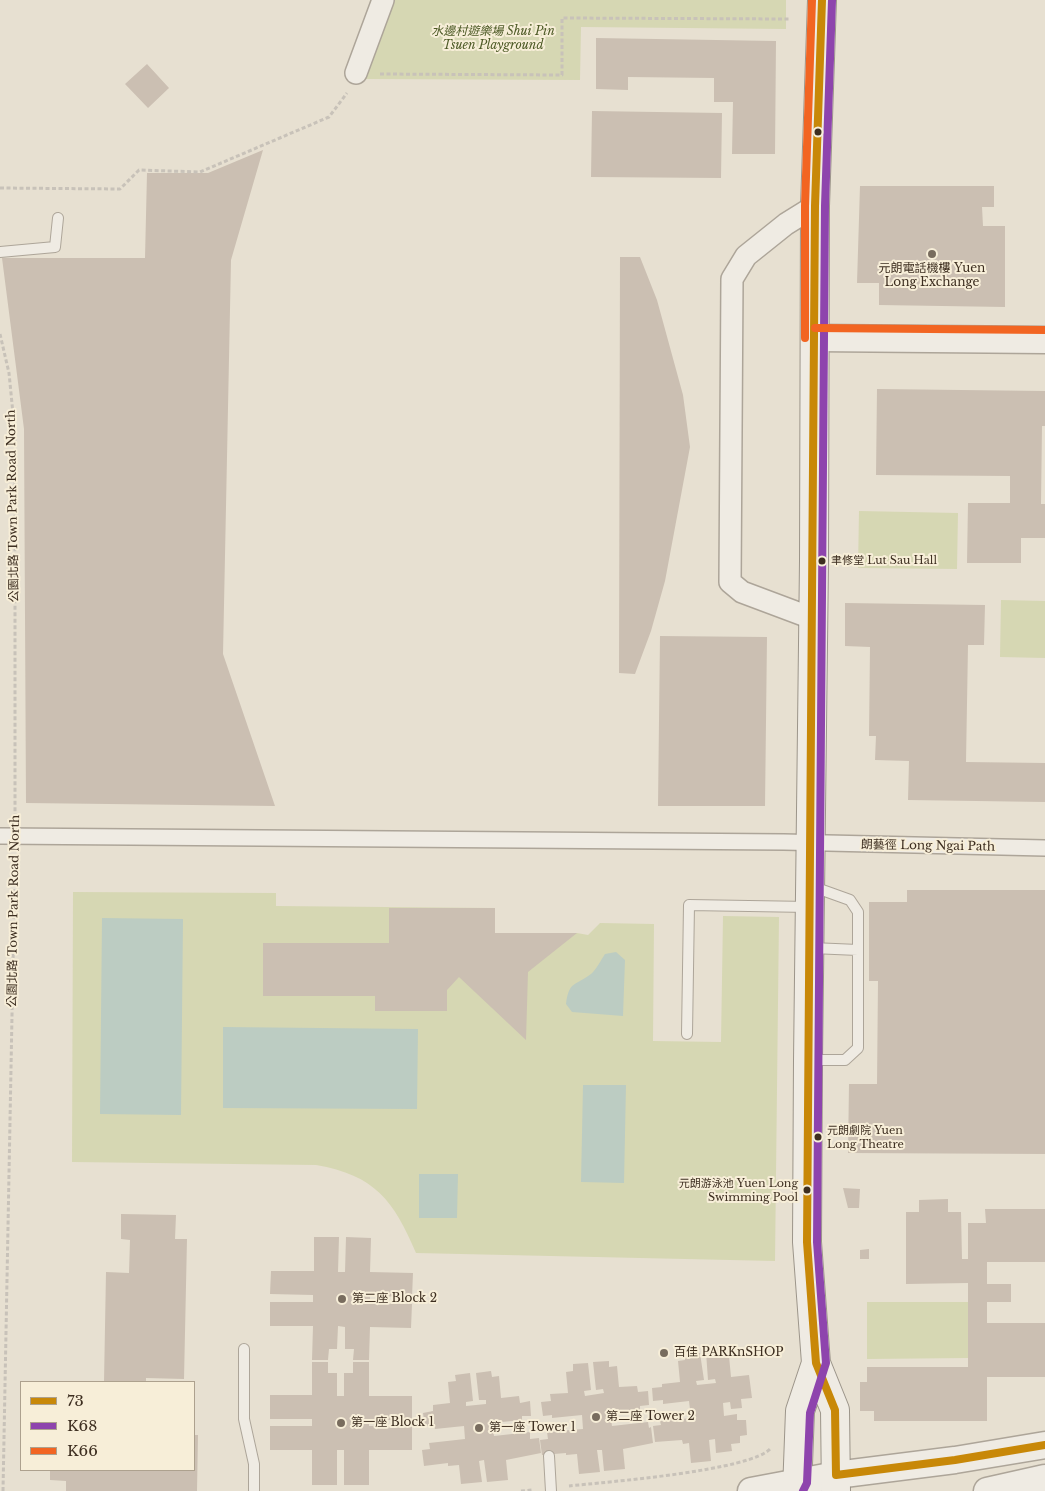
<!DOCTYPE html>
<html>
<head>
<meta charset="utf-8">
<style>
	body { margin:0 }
	#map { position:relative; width:1045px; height:1491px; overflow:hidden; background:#e7e0d1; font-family:"Libre Baskerville",serif }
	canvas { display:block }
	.legend { position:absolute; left:20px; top:1381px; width:175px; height:90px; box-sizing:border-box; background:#f7eed8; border:1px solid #ada18e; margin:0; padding:6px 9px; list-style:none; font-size:15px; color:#3d2e20 }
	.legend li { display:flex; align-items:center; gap:10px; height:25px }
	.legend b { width:25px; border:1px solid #ada18e }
</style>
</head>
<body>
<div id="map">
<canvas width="1045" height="1491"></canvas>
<ul class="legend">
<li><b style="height:6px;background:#c88808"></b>73</li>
<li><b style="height:6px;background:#8e44ad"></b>K68</li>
<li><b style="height:6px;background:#f26522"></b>K66</li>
</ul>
</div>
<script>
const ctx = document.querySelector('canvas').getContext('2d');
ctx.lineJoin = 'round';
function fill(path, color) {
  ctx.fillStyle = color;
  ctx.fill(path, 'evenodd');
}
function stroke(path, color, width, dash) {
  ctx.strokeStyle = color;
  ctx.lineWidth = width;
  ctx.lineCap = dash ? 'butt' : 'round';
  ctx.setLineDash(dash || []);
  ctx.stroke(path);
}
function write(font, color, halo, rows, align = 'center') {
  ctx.font = font + ' "Libre Baskerville","Noto Sans TC",serif';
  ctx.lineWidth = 4;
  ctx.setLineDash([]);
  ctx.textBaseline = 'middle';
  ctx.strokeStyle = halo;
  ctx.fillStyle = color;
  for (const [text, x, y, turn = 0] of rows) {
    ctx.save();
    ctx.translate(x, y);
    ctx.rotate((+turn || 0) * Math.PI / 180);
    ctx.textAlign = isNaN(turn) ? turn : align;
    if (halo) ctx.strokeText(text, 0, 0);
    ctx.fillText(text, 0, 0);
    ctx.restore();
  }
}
const green = new Path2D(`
	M394 0H786V29L581 27 580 80 364 79Z
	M859 511 958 513 957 569 858 568Z
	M1001 600 1045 601V658L1000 657Z
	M73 892 276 893V906L495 908V933H577L588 935 600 923 654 924 653 1041 721 1042 723 916 779 917 775 1261 416 1253C394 1201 375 1175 316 1165L72 1162Z
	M867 1302H968V1358L867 1359Z`);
const water = new Path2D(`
	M102 918 183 919 181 1115 100 1114Z
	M616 952 625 960 623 1016 572 1012 566 1004C569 981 575 986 591 974 596 970 601 960 605 954Z
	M223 1027 418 1029 417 1109 223 1108Z
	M583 1085H626L624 1183 581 1182Z
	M419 1174H458L457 1218H419Z`);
const building = new Path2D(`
	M596 38 776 41 775 154H732L733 102H714V78L628 77V90L596 89Z
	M147 64 169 88 148 108 125 84Z
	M592 111 722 113 721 178 591 177Z
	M263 150 231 260 223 654 275 806 26 803 24 429 2 258H145L147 173H208Z
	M860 186H994V207H982L983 226H1005V307L879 305V283H857Z
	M620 257H640L657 300 683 395 690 447 665 581 651 631 635 674 619 673Z
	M877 389 1045 391V426H1042L1041 504H1045V538H1021V563H967L968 503H1010V476L876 475Z
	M845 603 985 605 984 645H968L966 762 1045 763V802L908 800 909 761 875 760 876 736H869L870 647 845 646Z
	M660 636 767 637 765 806H658Z
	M907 890H1045V1154L848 1153 849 1084H877L878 981H869V902H907Z
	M389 908H495V933H577L528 972 526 1040 459 977 447 990V1011H375V996H263V943H389Z
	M843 1188 860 1189 859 1208H848Z
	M948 1199V1212H961L962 1259H968V1223H986L985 1209H1045V1262H987V1284H1011V1302H987V1323H1045V1377H987V1421H874V1411H860V1382H867V1367H968V1283L906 1284V1212H919V1200Z
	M121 1214 176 1215 175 1239H187L184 1379 146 1378V1382H104L106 1272 129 1273 130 1240 121 1239Z
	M314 1237H339L338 1272H345L346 1237 371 1238 370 1272 413 1273 412 1297 370 1296V1303L412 1304 411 1328 370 1327 369 1360H353L354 1349H345V1327L338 1326 337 1349H329L328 1360H312L313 1326H270V1302H313V1295L270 1294 271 1271H314Z
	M869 1249V1259H860V1250Z
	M721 1350 722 1357 729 1356 731 1377 749 1375 752 1398 741 1399 742 1408 731 1409 730 1402 723 1403 724 1416 737 1414V1420H746L747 1435 740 1436V1443L731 1444 732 1451 716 1453 715 1439 709 1440 711 1461 691 1463 689 1443 683 1444 682 1440 655 1442 653 1426 661 1425 660 1421 691 1418 689 1401 663 1404V1400L653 1401 652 1388 662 1387V1384L680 1382 678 1361 685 1360V1354L700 1353 704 1380 696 1381 697 1385 716 1383 715 1379 708 1380 706 1352Z
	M609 1361V1367L617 1366 619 1387 637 1386 638 1392 648 1391 649 1405 640 1406V1410L610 1413 612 1426 648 1422 649 1428 651 1427 653 1443 623 1449 625 1469 604 1471 602 1450H597L600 1472 579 1474 577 1454 566 1455V1453L542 1455 540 1440 548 1439 547 1432 583 1429 582 1415 552 1418V1415L543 1416 541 1402 551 1401 550 1394 568 1393 566 1372 573 1371V1364L588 1363 591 1390 584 1391 585 1396 604 1393 603 1389 596 1390 593 1362Z
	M312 1362H328V1373H337V1396H344V1373H353V1362H369V1396H412V1420H369V1426H412V1450H369V1485H344V1450H337V1485H312V1450H270V1426H312V1419H270V1395H312Z
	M491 1371 492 1377 499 1376 501 1398 519 1396 520 1403 530 1401 531 1416H522V1420L492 1423 494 1436 530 1432V1439L539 1438 541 1453 506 1460 508 1480 487 1482 484 1460 479 1461 482 1482 461 1484 459 1465 448 1466V1463L424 1466 422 1450 430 1449 429 1443 465 1439 464 1426 435 1429 434 1426H425L423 1413 433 1411V1405L450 1403 448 1382 456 1381 455 1375 470 1373 473 1401 466 1402V1406L486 1404V1400H479L476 1373Z
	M194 1435H198L197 1491H66V1481L50 1480V1470H194Z`);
const path = new Path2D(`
	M380 74 562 75V18L790 19
	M0 188 120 189 139 170 200 172 329 117 347 93
	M0 334 9 373 15 434V816
	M569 1486C605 1482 752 1471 771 1448
	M3 1491 15 857
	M521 1491 532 1490`);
const service = new Path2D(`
	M0 252 55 247 58 218
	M812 948 858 950
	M687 1034 689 905 809 907
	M809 1060H845L858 1048V912L850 900 811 886
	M244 1349V1419L254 1464V1491
	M549 1456 551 1491`);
const pedestrian = new Path2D(`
	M0 836 784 842 1045 848`);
const minor = new Path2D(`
	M356 73 383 0
	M814 619 742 592 730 582 732 279 746 256 786 224 815 206`);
const tertiary = new Path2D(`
	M815 338 1045 340
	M751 1491 836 1475 955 1460 1045 1445
	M987 1491 1045 1478`);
const secondary = new Path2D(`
	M816 1363 835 1410 836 1491
	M797 1491 800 1411 816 1363 807 1242 808 1060 814 561 815 206 822 0`);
const bus1 = new Path2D(`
	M822 0 815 206 807 1242 816 1363 835 1410 836 1475 955 1460 1045 1445`);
const bus2 = new Path2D(`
	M803 1491 807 1483 810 1413 826 1363 817 1242 825 206 832 0`);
const bus3 = new Path2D(`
	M815 328 1045 330
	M805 338V206L812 0`);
const markers = [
	[818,132,4.5,"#3d2e20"],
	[932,254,5,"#786c5e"],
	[822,561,4.5,"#3d2e20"],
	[818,1137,4.5,"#3d2e20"],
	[807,1190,4.5,"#3d2e20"],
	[342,1299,5,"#786c5e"],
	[664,1353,5,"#786c5e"],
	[596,1417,5,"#786c5e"],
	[341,1423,5,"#786c5e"],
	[479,1428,5,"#786c5e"]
];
const busNames = [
	["聿修堂 Lut Sau Hall",831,561],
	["元朗劇院 Yuen",827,1131],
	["Long Theatre",827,1145],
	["元朗游泳池 Yuen Long",798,1184,"right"],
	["Swimming Pool",798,1198,"right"]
];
const parkNames = [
	["水邊村遊樂場 Shui Pin",493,32],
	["Tsuen Playground",493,46]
];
const poiNames = [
	["元朗電話機樓 Yuen",932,269,"center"],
	["Long Exchange",932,283,"center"],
	["第二座 Block 2",352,1299],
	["百佳 PARKnSHOP",674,1353],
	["第二座 Tower 2",606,1417],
	["第一座 Block 1",351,1423],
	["第一座 Tower 1",489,1428]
];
const streetNames = [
	["公園北路 Town Park Road North",13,506,-91],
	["朗藝徑 Long Ngai Path",928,846,1],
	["公園北路 Town Park Road North",14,911,-89]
];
fill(green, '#d6d7b3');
fill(water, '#bcccc2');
fill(building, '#cbbfb2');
stroke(service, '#ada599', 12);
stroke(pedestrian, '#ada599', 18);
stroke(minor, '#ada599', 24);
stroke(tertiary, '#ada599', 29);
stroke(secondary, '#9c958a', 30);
stroke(path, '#c8c2b9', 3, [4, 2.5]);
stroke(service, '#efebe3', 10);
stroke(pedestrian, '#efebe3', 15);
stroke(minor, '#efebe3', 21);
stroke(tertiary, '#efebe3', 26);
stroke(secondary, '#efebe3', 28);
stroke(bus1, '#c88808', 8);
stroke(bus2, '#8e44ad', 8);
stroke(bus3, '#f26522', 8);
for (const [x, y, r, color] of markers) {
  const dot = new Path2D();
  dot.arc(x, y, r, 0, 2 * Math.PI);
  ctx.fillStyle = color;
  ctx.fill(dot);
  stroke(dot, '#f7eed8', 2);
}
write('11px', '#3d2e20', '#f7eed8', busNames, 'left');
write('italic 12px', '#4d5a26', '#f7eed8', parkNames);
write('12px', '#3d2e20', '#f7eed8', poiNames, 'left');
write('12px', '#3d2e20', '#f7eed8', streetNames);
</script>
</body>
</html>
